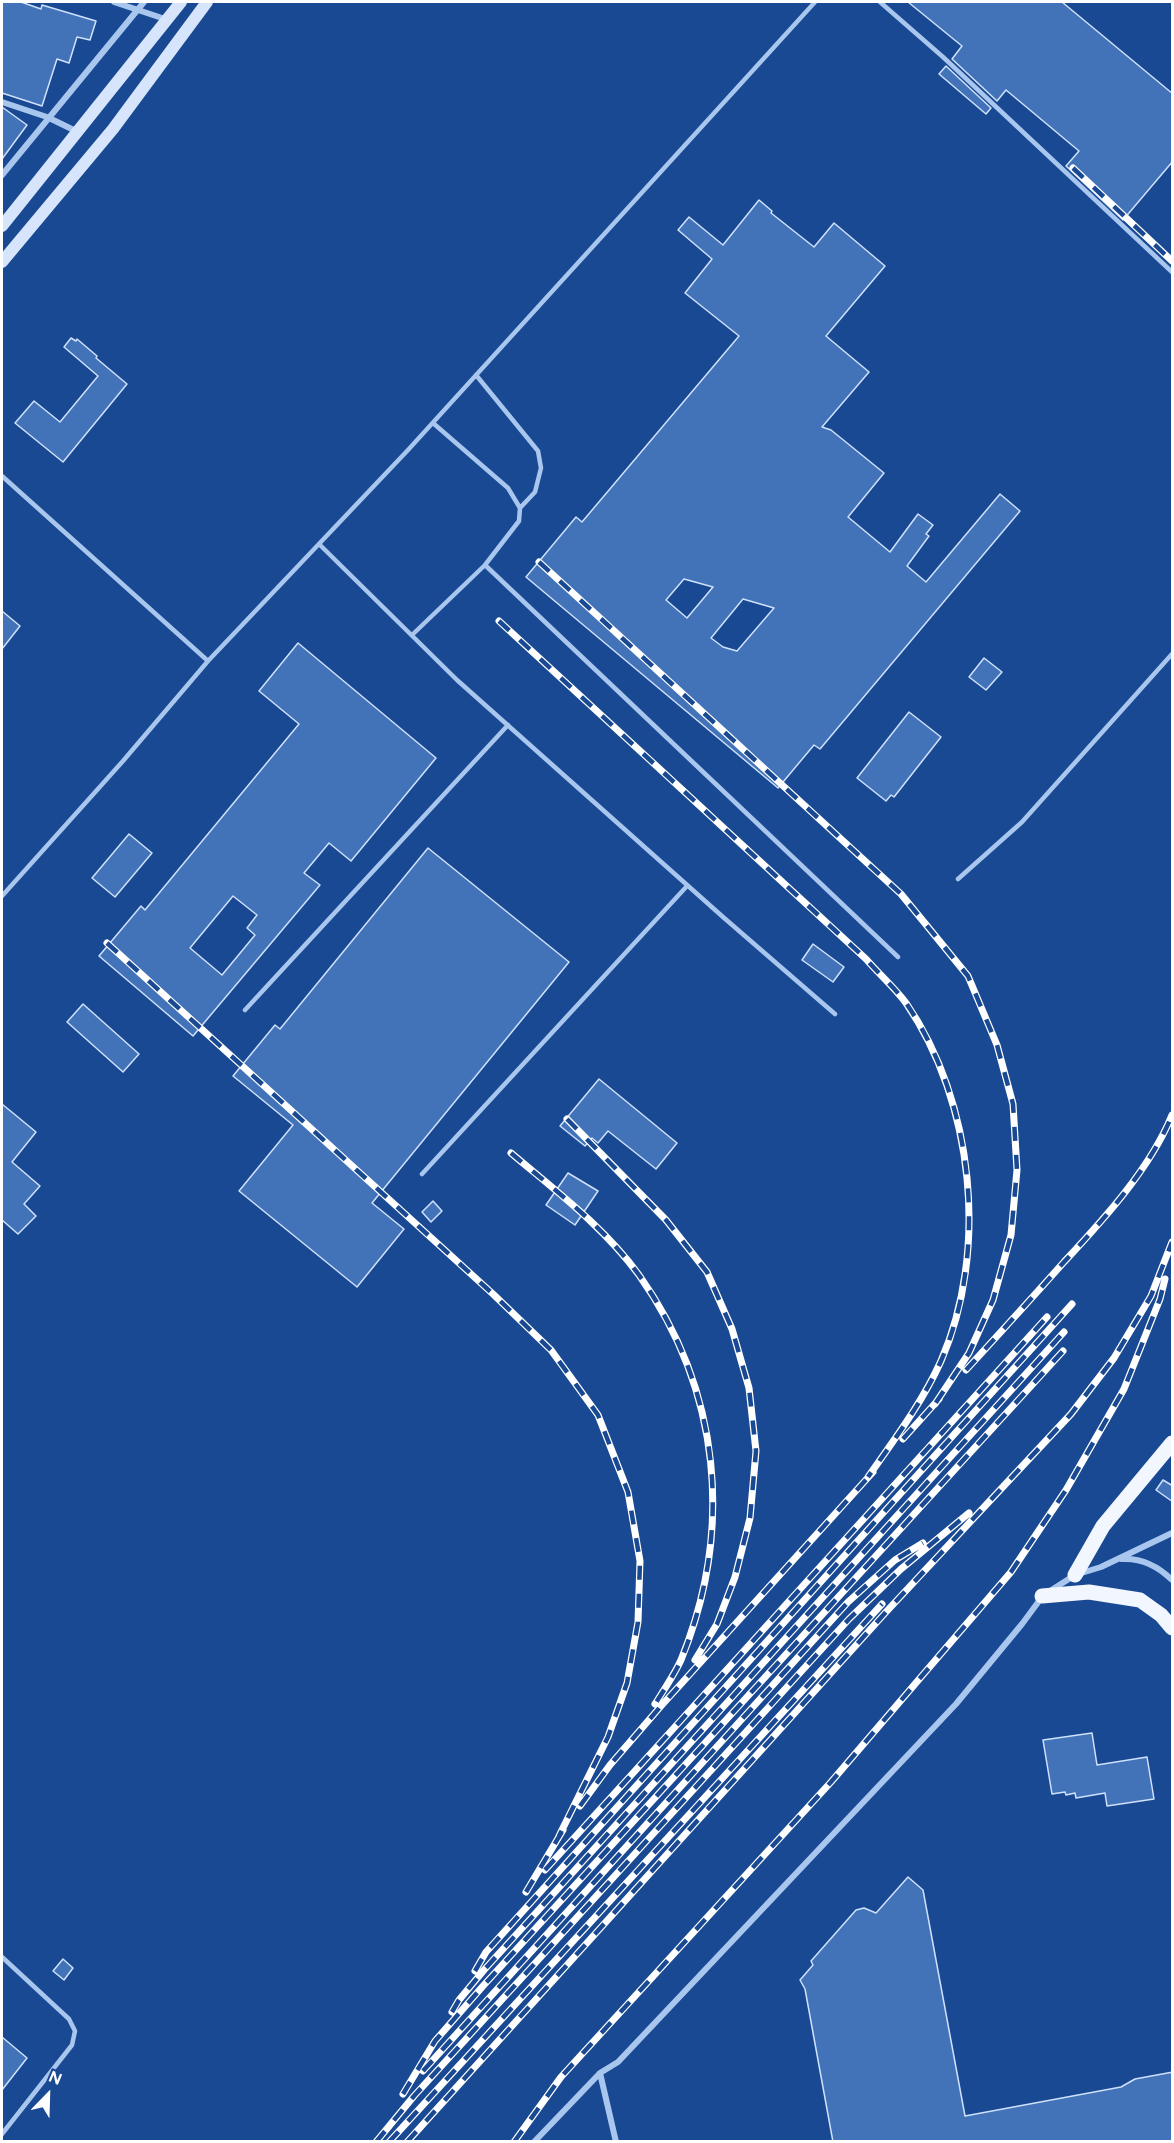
<!DOCTYPE html>
<html>
<head>
<meta charset="utf-8">
<style>
	body { margin:0 }
	#map { position:relative; width:1174px; height:2143px; overflow:hidden; background:#194992; font-family:Figtree,sans-serif }
	canvas { display:block }
	.frame { position:absolute; inset:0; border:3px solid #fff; pointer-events:none }
	.north { position:absolute; left:18px; top:2065px; width:60px; height:60px; -webkit-text-stroke:4px #194992; paint-order:stroke; rotate:23deg; font-size:16px; font-weight:700; line-height:24px; text-align:center; color:#fff }
	.north::after { content:''; display:block; margin:auto; width:21px; height:27px; background:#fff; clip-path:polygon(50% 0,100% 100%,50% 72%,0 100%) }
</style>
</head>
<body>
<div id="map">
<canvas width="1174" height="2143"></canvas>
<div class="frame"></div>
<div class="north">N</div>
</div>
<script>
const ctx = document.querySelector('canvas').getContext('2d');
ctx.lineJoin = 'round';
function fill(path, color) {
  ctx.fillStyle = color;
  ctx.fill(path, 'evenodd');
}
function stroke(path, color, width, dash) {
  ctx.strokeStyle = color;
  ctx.lineWidth = width;
  ctx.lineCap = dash ? 'butt' : 'round';
  ctx.setLineDash(dash || []);
  ctx.stroke(path);
}
const building = new Path2D(`
	M2 2H21L41 9 42 5 96 21 90 40 77 37 69 63 57 59 42 106 2 93Z
	M908 2H1062L1173 94V161L1123 220 1066 166 1079 151 1006 90 997 101 952 59 962 46Z
	M946 66 991 108 986 114 939 74Z
	M2 107 27 125 2 159Z
	M759 200 772 211 771 213 814 247 834 223 885 266 826 336 869 372 822 427 831 430 884 473 848 517 890 552 918 514 933 525 926 534 929 536 907 566 926 582 1000 494 1020 511 820 749 814 745 778 788 526 577 576 517 582 522 739 336 685 293 712 259 678 230 689 217 723 245ZM684 579 713 587 687 618 666 600ZM743 599 774 608 737 651 723 647 711 638Z
	M71 338 76 341 77 339 97 356 96 358 127 384 63 462 15 423 34 401 60 422 98 376 64 347Z
	M2 611 20 626 2 649Z
	M298 643 436 758 351 861 329 843 304 873 320 885 193 1036 99 956 141 906 145 910 299 724 259 691ZM233 896 257 915 247 928 255 935 222 975 190 948Z
	M984 658 1002 672 986 690 969 677Z
	M909 712 941 737 894 797 891 795 886 801 857 778Z
	M129 834 152 853 115 897 92 878Z
	M428 848 569 962 372 1203 404 1229 357 1287 239 1191 293 1125 233 1076 275 1025 280 1029Z
	M813 944 844 967 833 982 802 960Z
	M83 1004 139 1054 123 1072 67 1022Z
	M599 1079 677 1143 656 1169 608 1131 598 1143 592 1138 585 1146 560 1126Z
	M2 1104 36 1132 12 1162 40 1186 24 1204 36 1216 18 1234 2 1220Z
	M568 1173 598 1191 575 1225 546 1205Z
	M433 1201 442 1211 431 1222 422 1212Z
	M1163 1480 1173 1486V1502L1156 1490Z
	M1092 1733 1097 1765 1147 1757 1154 1799 1107 1806 1105 1793 1076 1798 1075 1793 1066 1795 1065 1792 1052 1794 1043 1740Z
	M908 1877 923 1890 965 2116 1121 2087 1135 2079 1173 2072V2142H833L805 1989 800 1980 813 1965 811 1961 856 1910 864 1908 876 1913Z
	M63 1959 73 1968 64 1980 53 1971Z
	M2 2037 27 2058 2 2090Z`);
const service = new Path2D(`
	M880 2 943 57 1172 272
	M476 375 538 451 541 468 535 492 520 508
	M2 476 208 661
	M319 544 457 680 723 917 835 1014
	M485 565 898 957
	M412 635 485 565 519 521 520 508 508 488 433 423
	M958 879 1022 822 1172 654
	M2 896 123 761 208 661 408 450 815 2
	M245 1010 508 725
	M422 1174 687 886
	M2 1957 69 2019 75 2031 72 2045 2 2134`);
const minor = new Path2D(`
	M114 2 168 20
	M2 102 47 117 78 132
	M2 175 144 2
	M1122 1559C1142 1558 1158 1566 1172 1580
	M1050 1591 1075 1575 1101 1567 1172 1533
	M600 2073 616 2142
	M534 2142 600 2073 618 2062 956 1704 1022 1624 1042 1597`);
const secondary = new Path2D(`
	M2 226 181 2
	M2 262 113 129 207 2`);
const primary = new Path2D(`
	M1075 1575 1103 1526 1172 1443
	M1042 1596 1089 1592 1140 1600 1161 1615 1172 1628`);
const rail = new Path2D(`
	M1073 168 1172 261
	M539 562 901 894 968 976 997 1045 1013 1104 1017 1170 1011 1235 993 1300 969 1353 935 1404
	M499 621 866 959C879 974 895 988 906 1003 974 1102 989 1251 941 1361 922 1403 894 1440 868 1477
	M107 943 493 1294 551 1350 598 1415 628 1492 640 1561 638 1622 627 1683 608 1737 559 1836
	M567 1119 666 1220 707 1272 732 1329 749 1388 756 1451 750 1518 735 1577 717 1624 695 1660
	M511 1153C556 1191 604 1227 639 1275 721 1391 734 1530 681 1660 674 1675 664 1690 655 1704
	M966 1370C999 1334 1032 1298 1064 1262 1104 1219 1150 1169 1172 1115
	M903 1439 939 1399
	M580 1806 610 1765 661 1706 873 1472
	M545 1870 1047 1317
	M526 1892 563 1830
	M475 1971 486 1952 1072 1304
	M452 2012 459 2000 484 1970 1064 1332
	M423 2071 848 1602 895 1560 923 1543
	M403 2094 435 2041 483 1986 1063 1351
	M376 2142 414 2096 849 1619 901 1569 969 1513
	M389 2142 882 1604
	M407 2142 886 1612 1071 1414 1114 1358 1151 1296 1172 1242
	M514 2142 561 2077 831 1782 1011 1572 1066 1490 1124 1389 1160 1299 1165 1279`);
fill(building, '#4273b9');
stroke(building, '#cfe1fb', 1.5);
stroke(service, '#a9c6ef', 4.5);
stroke(minor, '#a9c6ef', 6);
stroke(secondary, '#d6e5fb', 12);
stroke(primary, '#f1f6ff', 15);
stroke(rail, '#fff', 7);
stroke(rail, '#194992', 4.5, [14]);
</script>
</body>
</html>
